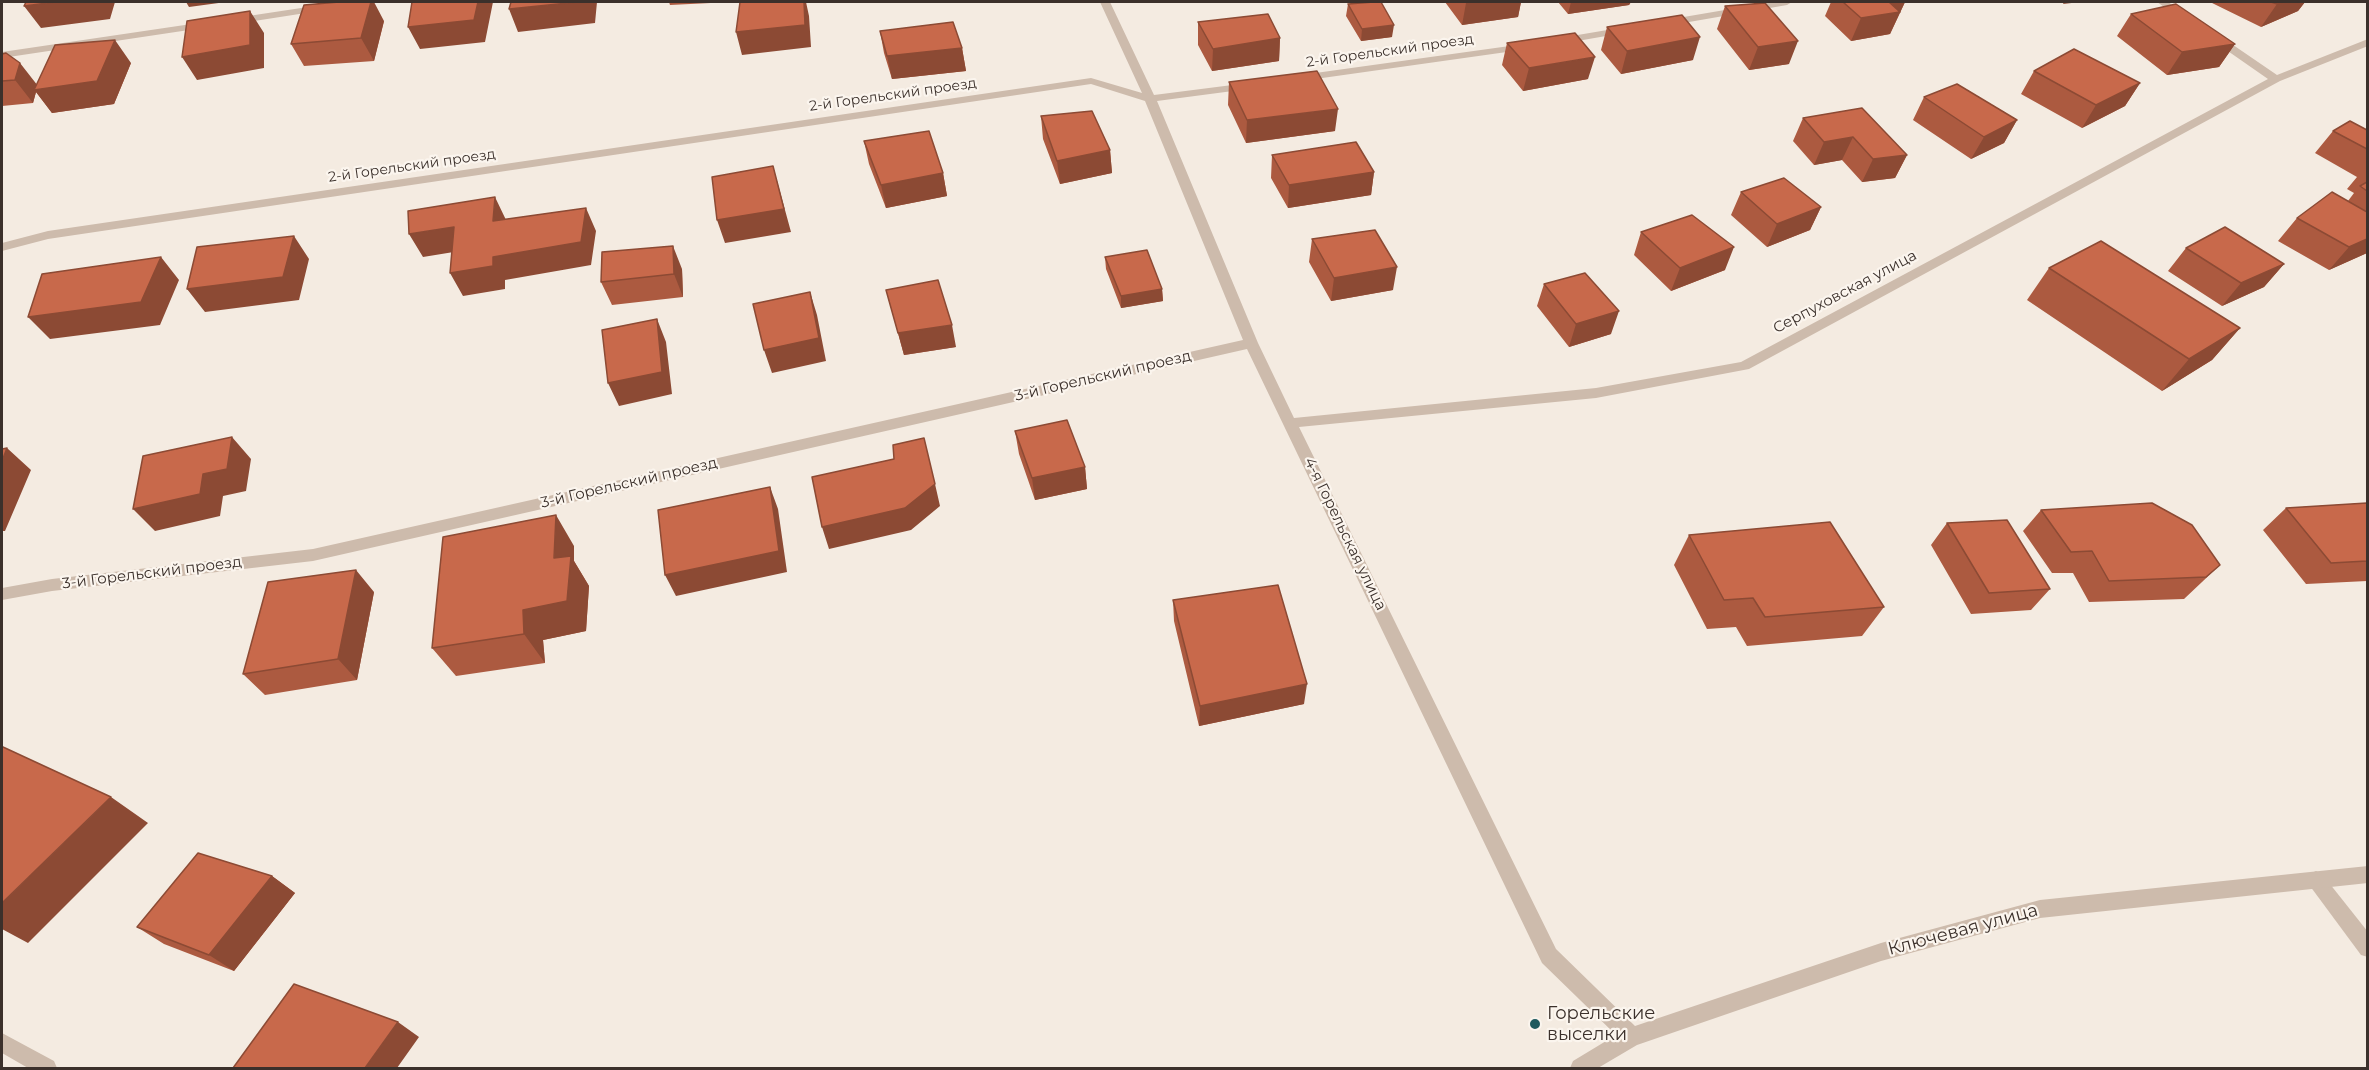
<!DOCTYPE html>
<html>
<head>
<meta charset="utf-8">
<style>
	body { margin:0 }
	#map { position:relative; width:2369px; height:1070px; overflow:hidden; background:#f4ebe1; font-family:Montserrat,sans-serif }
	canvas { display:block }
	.frame { position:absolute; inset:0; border:3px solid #3b302b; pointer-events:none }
</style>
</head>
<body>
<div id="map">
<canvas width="2369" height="1070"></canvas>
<div class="frame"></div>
</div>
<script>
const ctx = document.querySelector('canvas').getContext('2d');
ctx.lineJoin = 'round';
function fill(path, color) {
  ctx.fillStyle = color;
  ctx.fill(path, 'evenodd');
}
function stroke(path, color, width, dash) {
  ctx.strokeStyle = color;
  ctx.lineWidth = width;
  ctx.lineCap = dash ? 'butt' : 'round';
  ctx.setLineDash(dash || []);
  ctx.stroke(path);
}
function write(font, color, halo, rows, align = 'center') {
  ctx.font = font + ' Montserrat,sans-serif';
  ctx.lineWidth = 4.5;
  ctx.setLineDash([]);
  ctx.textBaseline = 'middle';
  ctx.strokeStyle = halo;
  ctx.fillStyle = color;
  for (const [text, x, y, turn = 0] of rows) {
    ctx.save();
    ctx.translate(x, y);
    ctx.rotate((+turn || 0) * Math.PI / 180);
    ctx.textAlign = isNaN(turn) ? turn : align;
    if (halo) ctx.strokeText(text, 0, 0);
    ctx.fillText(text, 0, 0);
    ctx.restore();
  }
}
const lane = new Path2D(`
	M2316 871 2322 874 2368 932V957L2361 955 2310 886 2307 880 2310 874Z`);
const street = new Path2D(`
	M1100 2H1110L1154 95 1248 83 1253 86 1248 89 1157 101 1258 343 1294 418 1596 388 1741 362 2268 79 2212 40V36H2220L2277 75 2368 39V46L2280 81 1749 369 1596 398 1299 427 1556 949 1635 1026 1881 943 2040 900 2368 866V883L2040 918 1881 961 1637 1045 1598 1068H1570L1573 1061 1616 1035 1542 963 1247 349 313 561 52 591 2 600V588L52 579 313 549 1243 340 1145 101 1091 84 48 239 2 251V243L48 231 1091 78 1142 93Z
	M1772 2H1792L1787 5 1666 26 1661 23 1666 20Z
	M2157 2H2168L2189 16 2180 18Z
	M321 5 326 8 325 10 235 24 230 21 235 18Z
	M205 22 210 25 209 27 2 58V52Z
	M1625 27 1630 30 1629 32 1560 44 1555 41 1560 38Z
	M1524 44 1528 45V49L1301 81 1296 78 1301 75Z
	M2 1033 54 1061 57 1068H28L2 1053Z`);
const wall = new Path2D(`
	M669 2H731L670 5Z
	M1445 2H1521L1518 17 1462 25Z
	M1558 2H1631L1629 5 1568 14Z
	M1831 2H1905L1890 34 1851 41 1825 16Z
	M2210 2H2305L2298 11 2261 27Z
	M1348 4 1392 37 1361 41 1346 16Z
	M1725 6 1789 64 1749 70 1717 29Z
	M2131 14 2235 44 2219 67 2167 75 2117 36Z
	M384 21 374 61 304 66 291 44Z
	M1198 22 1280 38 1279 61 1212 71 1198 45Z
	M1607 27 1693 60 1621 74 1601 50Z
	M880 31 962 48 966 71 892 79 884 53Z
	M1507 43 1588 79 1523 91 1502 65Z
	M2 54 37 85 131 63 114 104 52 113 36 92 33 103 2 106Z
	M2034 71 2140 83 2125 106 2082 128 2021 94Z
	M1229 82 1335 131 1246 143 1228 105Z
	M1924 97 2017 120 2004 143 1971 159 1913 120Z
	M1041 116 1110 150 1112 173 1060 184 1043 139Z
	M1803 118 1907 155 1895 178 1862 182 1842 160 1814 165 1793 141Z
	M2367 130V253L2329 270 2278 241 2297 218 2348 201 2354 193 2347 189 2357 177 2315 153 2333 131Z
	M864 141 943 173 947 196 886 208 869 164Z
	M1272 155 1374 172 1371 195 1288 208 1271 178Z
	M1741 192 1821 207 1810 230 1767 247 1731 215Z
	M1641 232 1725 270 1671 291 1634 255Z
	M1312 239 1393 290 1331 301 1309 262Z
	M2186 248 2284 264 2264 287 2222 306 2168 271Z
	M1105 257 1162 289 1163 301 1121 308 1106 269Z
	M2049 268 2240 328 2212 360 2162 391 2027 300Z
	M682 269 683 297 612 305 601 282Z
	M1544 284 1611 334 1569 347 1537 306Z
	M886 290 956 347 904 355Z
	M1015 431 1085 467 1087 489 1035 500 1019 454Z
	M2367 503V581L2306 584 2263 530 2286 508Z
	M2041 510 2220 565 2184 599 2089 602 2073 573H2052L2023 531Z
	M1947 523 2050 589 2031 610 1971 614 1931 545Z
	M1689 535 1884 607 1862 636 1747 646 1736 627 1707 629 1674 565Z
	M574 546V561L589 586 586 631 543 640 545 663 456 676 432 648Z
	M374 592 357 680 265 695 243 674Z
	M1173 600 1304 704 1199 726 1174 621Z
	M272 876 295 893 234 971 164 944 137 927Z`);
const shadedWall = new Path2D(`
	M55 2H115L110 19 41 28 24 6Z
	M186 2H226L189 7Z
	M371 2H374L384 21 374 61 361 38Z
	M478 2H493L485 42 420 49 408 27Z
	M578 2H597L595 23 518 32 509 9Z
	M804 2H806L809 16 811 47 742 55 736 32Z
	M1474 2H1521L1518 17 1462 25 1466 3Z
	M1571 2H1631L1629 5 1568 14Z
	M1889 2H1905L1890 34 1851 41 1861 18Z
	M2064 2H2080L2063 4Z
	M2284 2H2305L2298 11 2261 27 2277 4Z
	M250 11 264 33V68L197 80 182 57Z
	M1394 25 1392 37 1361 41 1362 29Z
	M1700 37 1693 60 1621 74 1627 51Z
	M1280 38 1279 61 1212 71 1213 49Z
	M115 40 131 63 114 104 52 113 36 92 33 103 15 80 20 63 38 86Z
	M1798 41 1789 64 1749 70 1758 47Z
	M2235 44 2219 67 2167 75 2182 52Z
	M962 48 966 71 892 79 887 56Z
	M1595 57 1588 79 1523 91 1529 68Z
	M2140 83 2125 106 2082 128 2096 105Z
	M1338 109 1335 131 1246 143 1247 120Z
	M2017 120 2004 143 1971 159 1984 137Z
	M1853 137 1842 160 1814 165 1824 142Z
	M1110 150 1112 173 1060 184 1057 161Z
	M1907 155 1895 178 1862 182 1873 159Z
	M773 166 791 232 725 243 717 220Z
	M1374 172 1371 195 1288 208 1289 185Z
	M943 173 947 196 886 208 881 185Z
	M495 197 506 220 493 221Z
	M1821 207 1810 230 1767 247 1777 224Z
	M586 208 596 231 591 265 505 280V289L463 296 450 273 493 257Z
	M454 227 466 250 423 257 409 234Z
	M294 236 309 259 299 300 205 312 187 289Z
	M2367 239V253L2329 270 2349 247Z
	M673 246 682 269 683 297 674 274Z
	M1734 247 1725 270 1671 291 1680 268Z
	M161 257 179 280 160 325 50 339 28 317Z
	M2284 264 2264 287 2222 306 2241 283Z
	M1397 267 1393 290 1331 301 1334 278Z
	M1162 289 1163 301 1121 308V296Z
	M810 292 817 315 826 361 772 373 764 350Z
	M1619 311 1611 334 1569 347 1576 324Z
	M657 319 666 342 672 394 619 406 608 383Z
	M952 325 956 347 904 355 898 333Z
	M2240 328 2212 360 2162 391 2189 359Z
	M232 437 251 459 246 491 223 496 220 516 155 531 133 509 203 474Z
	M7 448 31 470 5 531H2V461Z
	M1085 467 1087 489 1035 500 1032 478Z
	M935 484 940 506 911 530 829 549 822 527Z
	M770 487 778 509 787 572 676 596 665 575Z
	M556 515 574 546V561L589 586 586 631 543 640 545 663 524 634 523 610 554 558Z
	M356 570 374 592 357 680 338 659Z
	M1307 684 1304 704 1199 726 1200 706Z
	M111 797 148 823 28 943 2 929V903Z
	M272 876 295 893 234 971 209 955Z
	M398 1022 419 1037 397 1068H365Z`);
const building = new Path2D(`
	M26 2H55L24 6Z
	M339 2H371L361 38 291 44 304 5Z
	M412 2H478L474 20 408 27Z
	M511 2H578L509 9Z
	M740 2H804L805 25 736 32Z
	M1374 2H1381L1394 25 1362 29 1348 4Z
	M1843 2H1891H1889L1900 12 1861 18Z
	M2271 2H2284L2277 4Z
	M1765 3 1798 41 1758 47 1725 6Z
	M2176 4 2235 44 2182 52 2131 14Z
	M250 11V45L182 57 187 21Z
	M1268 14 1280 38 1213 49 1198 22Z
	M1682 15 1700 37 1627 51 1607 27Z
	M953 22 962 48 887 56 880 31Z
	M1575 33 1595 57 1529 68 1507 43Z
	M115 40 97 81 34 90 55 45Z
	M2074 49 2140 83 2096 105 2034 71Z
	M6 53 20 63 15 80 2 81V54Z
	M1317 71 1338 109 1247 120 1229 82Z
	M1957 84 2017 120 1984 137 1924 97Z
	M1862 108 1907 155 1873 159 1853 137 1824 142 1803 118Z
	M1092 111 1110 150 1057 161 1041 116Z
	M2350 121 2367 130V149L2333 131Z
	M929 131 943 173 881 185 864 141Z
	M1356 142 1374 172 1289 185 1272 155Z
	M773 166 784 209 717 220 712 177Z
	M1784 178 1821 207 1777 224 1741 192Z
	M2367 182V191L2360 186Z
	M2332 192 2367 212V239L2349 247 2297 218Z
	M495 197 493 221 586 208 581 242 493 257V266L450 273 454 227 409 234 408 211Z
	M1692 215 1734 247 1680 268 1641 232Z
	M2225 227 2284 264 2241 283 2186 248Z
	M1375 230 1397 267 1334 278 1312 239Z
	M294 236 283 277 187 289 197 247Z
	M2101 241 2240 328 2189 359 2049 268Z
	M673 246 674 274 601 282 602 252Z
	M1147 250 1162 289 1121 296 1105 257Z
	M161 257 141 302 28 317 42 274Z
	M1585 273 1619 311 1576 324 1544 284Z
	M938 280 952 325 898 333 886 290Z
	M810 292 819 338 764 350 753 304Z
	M657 319 662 372 608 383 602 330Z
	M1067 420 1085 467 1032 478 1015 431Z
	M232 437 227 469 203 474 200 494 133 509 143 456Z
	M924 438 935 484 905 508 822 527 812 477 894 459 893 445Z
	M7 448 2 461V449Z
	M770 487 779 551 665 575 658 510Z
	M2152 503 2192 525 2220 565 2206 577 2109 581 2092 551 2071 552 2041 510Z
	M2367 503V561L2331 563 2286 508Z
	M556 515 554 558 571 556 567 601 523 610 524 634 432 648 443 537Z
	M2007 520 2050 589 1989 593 1947 523Z
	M1830 522 1884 607 1765 617 1753 598 1724 600 1689 535Z
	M356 570 338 659 243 674 268 582Z
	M1278 585 1307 684 1200 706 1173 600Z
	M3 747 111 797 2 903V748Z
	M198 853 272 876 209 955 137 927Z
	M294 984 398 1022 365 1068H233Z`);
const markers = [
	[1535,1024,6,"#1f5a5e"]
];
const farStreetnames = [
	["2-й Горельский проезд",1390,51,-8],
	["2-й Горельский проезд",893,95,-8],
	["2-й Горельский проезд",412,166,-8]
];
const streetNames = [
	["Серпуховская улица",1845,292,-28],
	["3-й Горельский проезд",1103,376,-13],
	["3-й Горельский проезд",629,483,-13],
	["4-я Горельская улица",1345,534,64],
	["3-й Горельский проезд",152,573,-7]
];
const nearStreetnames = [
	["Ключевая улица",1963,930,-15]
];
const nearPoinames = [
	["Горельские",1547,1014],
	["выселки",1547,1035]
];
fill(lane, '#cdbbac');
fill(street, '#cdbbac');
fill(wall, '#ac5a40');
fill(shadedWall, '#8c4a34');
fill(building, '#c8694b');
stroke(building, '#8c4a34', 1.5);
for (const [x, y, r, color] of markers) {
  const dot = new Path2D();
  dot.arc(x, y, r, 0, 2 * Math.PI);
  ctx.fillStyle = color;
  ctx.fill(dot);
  stroke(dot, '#fbf5ee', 2);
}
write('14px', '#3b302b', '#fbf5ee', farStreetnames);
write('15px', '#3b302b', '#fbf5ee', streetNames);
write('18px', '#3b302b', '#fbf5ee', nearStreetnames);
write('18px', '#3b302b', '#fbf5ee', nearPoinames, 'left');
</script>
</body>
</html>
